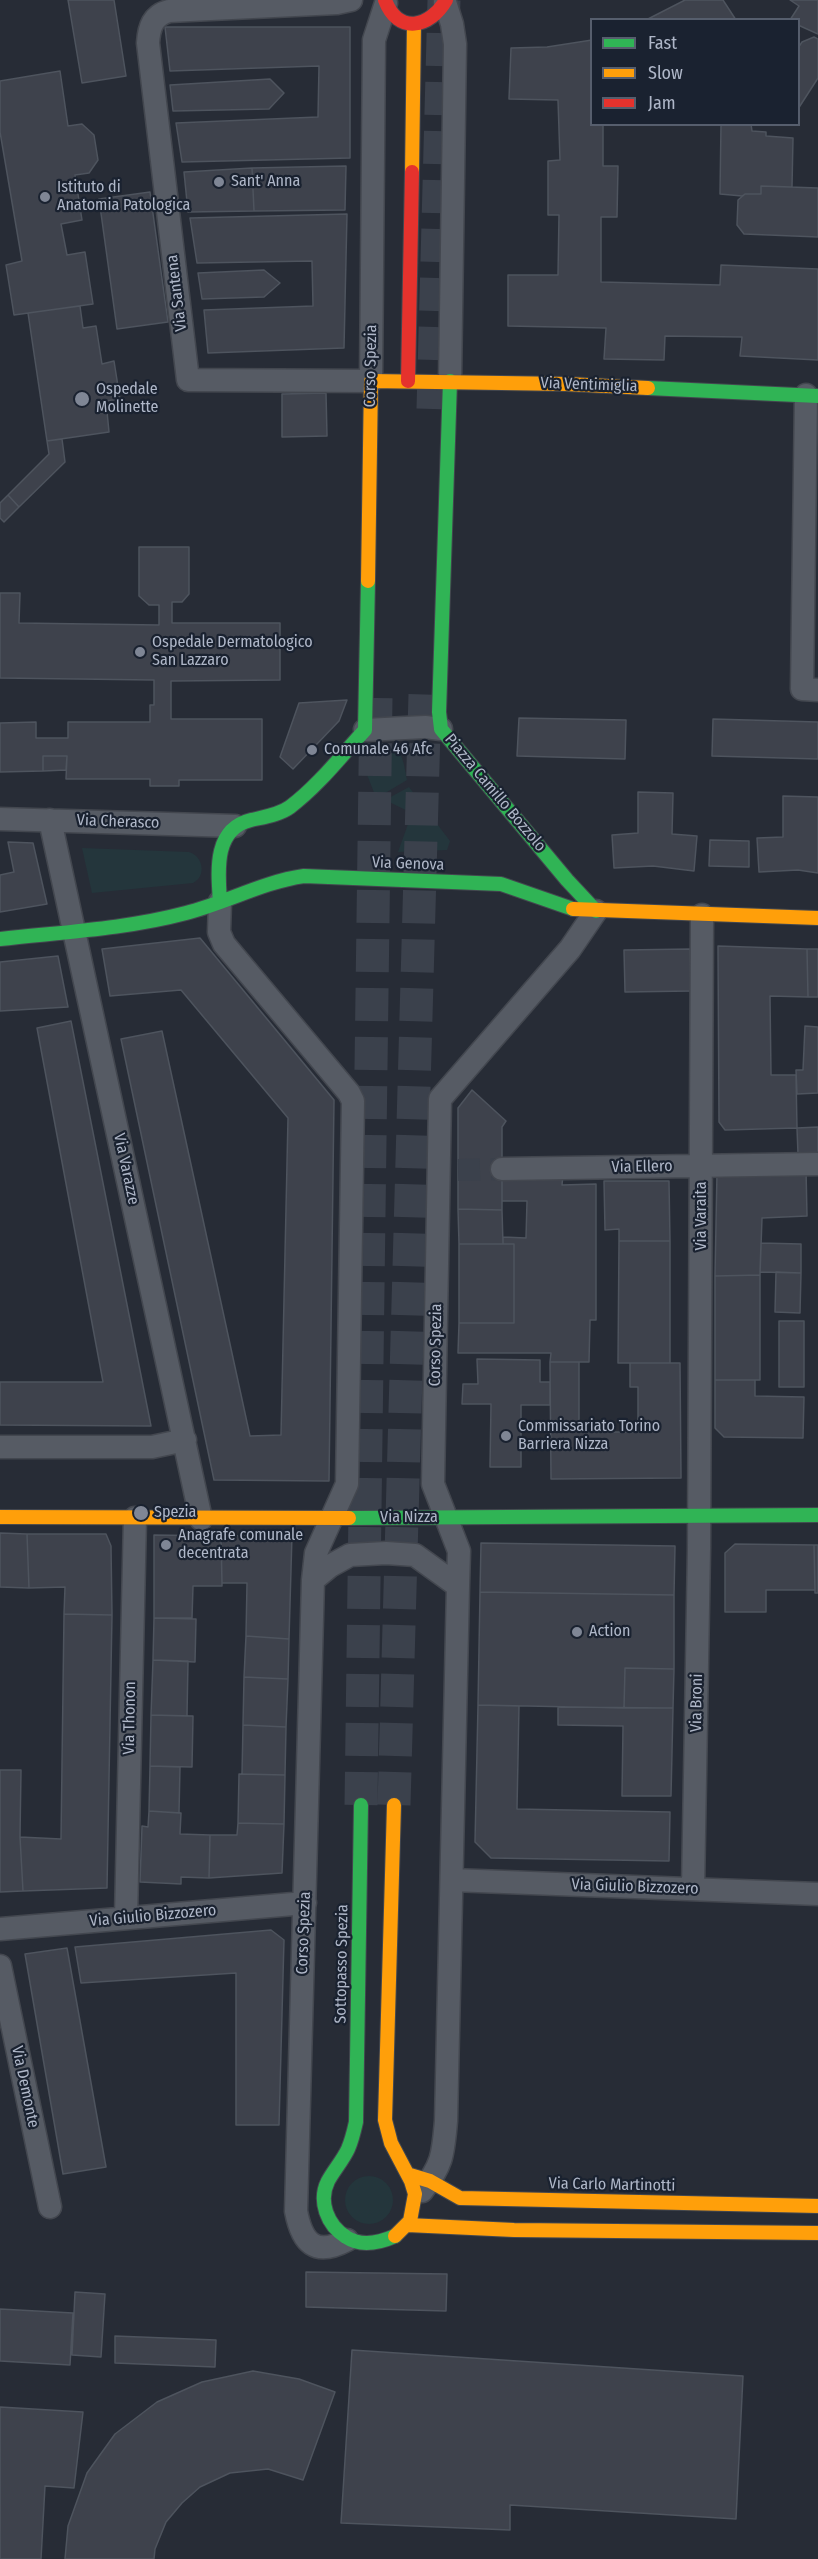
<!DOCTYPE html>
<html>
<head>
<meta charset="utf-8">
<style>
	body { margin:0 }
	#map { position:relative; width:818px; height:2559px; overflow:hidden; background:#272c36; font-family:"Fira Sans Condensed",sans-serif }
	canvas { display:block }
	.legend { position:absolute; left:590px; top:18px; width:210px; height:108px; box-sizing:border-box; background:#1a2230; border:2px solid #565e6d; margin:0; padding:8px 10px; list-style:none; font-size:18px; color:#afb7c8 }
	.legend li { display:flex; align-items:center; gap:12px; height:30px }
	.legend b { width:30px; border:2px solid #565e6d }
</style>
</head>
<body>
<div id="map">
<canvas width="818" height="2559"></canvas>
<ul class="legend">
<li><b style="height:8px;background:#30b455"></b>Fast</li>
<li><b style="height:8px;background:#ff9f0a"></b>Slow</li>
<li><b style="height:8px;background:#e5322d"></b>Jam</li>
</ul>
</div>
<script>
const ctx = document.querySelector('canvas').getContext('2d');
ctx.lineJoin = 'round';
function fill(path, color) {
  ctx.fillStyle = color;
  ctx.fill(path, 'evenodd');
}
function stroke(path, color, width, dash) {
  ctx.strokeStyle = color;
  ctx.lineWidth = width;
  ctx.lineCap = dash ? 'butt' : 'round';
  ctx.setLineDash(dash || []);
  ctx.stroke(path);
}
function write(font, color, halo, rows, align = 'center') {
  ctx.font = font + ' "Fira Sans Condensed",sans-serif';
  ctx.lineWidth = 4.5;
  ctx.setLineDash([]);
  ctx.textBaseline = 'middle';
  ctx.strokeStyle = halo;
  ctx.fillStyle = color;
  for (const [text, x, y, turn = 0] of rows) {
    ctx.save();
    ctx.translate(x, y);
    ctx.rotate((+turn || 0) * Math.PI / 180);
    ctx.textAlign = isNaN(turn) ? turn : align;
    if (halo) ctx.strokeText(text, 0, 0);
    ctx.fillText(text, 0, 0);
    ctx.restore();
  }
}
const green = new Path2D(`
	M386 745C404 748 404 766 407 780L380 796 375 795 358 752 366 747Z
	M409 787 450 841 447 850 398 852 412 813 385 800Z
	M82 848 189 852C203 856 207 876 193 883L92 893Z
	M345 2200a24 24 0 1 1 48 0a24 24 0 1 1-48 0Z`);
const building = new Path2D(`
	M68 0H114L126 76 82 83Z
	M685 0H723L736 20H646Z
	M790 0H818V34L798 25V20H790L799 6Z
	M165 27H350V158L182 162 176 123 318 117 319 66 170 71Z
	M814 37 818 39V78L798 109V48L802 42Z
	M592 40V124H603V166H618L617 217H601V282L720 285 721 265 818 269V360L740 356 742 337 665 336 664 360 604 359 606 328 508 326V275H558L559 215H548V161L560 160 558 100 509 99 511 48 547 47Z
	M60 71 68 126 82 124 94 135 98 160 89 173 75 175 82 220 61 224 67 255 85 252 93 304 14 315 6 265 22 261 0 132V81Z
	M270 79 284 93 269 109 173 111 170 85Z
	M721 124H751L752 131 766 132V136L793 138 792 187 761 186V194H745L742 196 720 194Z
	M346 166 345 210 254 211 252 168Z
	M252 168 254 211 188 212 184 172Z
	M761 186 818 188V237L744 234 737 225 738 200 745 194H761Z
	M150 192 168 322 117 329 99 199Z
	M347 214 344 348 208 353 204 310 313 306 312 261 197 263 190 218Z
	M264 270 280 283 264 297 202 299 198 273Z
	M80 306 83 328 96 326 102 364 114 361 120 399 106 401 109 432 47 441 28 313Z
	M326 393 327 436 282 437V394Z
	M62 439 65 462 19 507 8 495 49 454 47 441Z
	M8 495 19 507 4 522 0 518V503Z
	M139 547H189V594L182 602H172V623H280V680L171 681V719H262V780H179V786H150V779H66L67 756H43V771L0 772V723L36 722V738H68V722H150V705H154V680L0 678V593H20L19 623 159 625V605H149L139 596Z
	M347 700 339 721 293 769 280 757 299 703Z
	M519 718 626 720 625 759 517 756Z
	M713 719 818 722V759L712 756Z
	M43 756H67L66 770 43 771Z
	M638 792 673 793 672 834 697 836 694 871 653 866 614 868 612 835 638 833Z
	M783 796 818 797V873L798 870 759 872 757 838 783 837Z
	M710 840 749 841V867L709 866Z
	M8 842 33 843 47 904 0 912V875L14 872Z
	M200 938 334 1100 329 1481 214 1480 121 1039 162 1031 250 1436 281 1435 288 1118 181 990 110 996 102 949Z
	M718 946 807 949 808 997 770 996 771 1075H796L797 1128 725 1130 719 1122Z
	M690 949 691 991 625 992 624 950Z
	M807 949H818V997H808Z
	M58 956 68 1007 0 1011V962Z
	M71 1021 151 1426 0 1425V1382H103L37 1028Z
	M805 1026 818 1027V1093L797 1094 796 1070H803Z
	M472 1090 506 1121 502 1127V1210L458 1209V1108Z
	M818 1127V1153L798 1154 797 1128Z
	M806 1169 807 1216 762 1218 760 1275 715 1276 717 1172Z
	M502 1173 563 1175 562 1185 596 1184V1320H590L589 1362H550L551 1353H458L459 1323H514V1244H503V1237L526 1238 527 1201H502Z
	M604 1181H669L670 1241H619V1229L605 1230Z
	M458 1209 502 1210 503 1244H459Z
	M619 1241H670V1363H618Z
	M761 1243 801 1244V1273L760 1272Z
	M459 1244H514V1323H459Z
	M776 1272 801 1273 800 1313 775 1312Z
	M760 1275V1380H715V1276Z
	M779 1321H804V1387H779Z
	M477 1359 540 1360V1382H550V1405H521V1467H490L491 1404H462L463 1384H478Z
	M550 1362H579V1432H638V1387H630V1363H680L681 1478 551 1479Z
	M715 1380H755V1396L804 1397 803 1438 724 1437 715 1428Z
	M0 1533 27 1534 29 1588 0 1587Z
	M27 1534H106L111 1546 112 1615 64 1614 65 1587 29 1588Z
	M154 1535 221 1536 222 1586H193L192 1618H154Z
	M292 1535 289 1639 246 1636 247 1583H222L221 1536Z
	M481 1543 675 1546 674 1595 480 1592Z
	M735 1544 814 1545 815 1590H766V1612H725V1553Z
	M814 1545H818V1593H815Z
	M480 1592 674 1595V1669L625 1668 624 1708 478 1705Z
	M64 1614 112 1615 107 1888 23 1891 20 1837 61 1839Z
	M154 1618 196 1619 195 1662 153 1660Z
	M246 1636 289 1639 288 1679 244 1677Z
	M153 1660 188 1661 187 1716 151 1715Z
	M625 1668 674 1669 673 1708H624Z
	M244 1677 288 1679 286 1727 243 1725Z
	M478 1705 519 1706 517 1809 670 1812 669 1861 491 1858 475 1842Z
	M558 1707 673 1708 671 1796H622L623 1726 558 1725Z
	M151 1715 193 1716 192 1767 150 1766Z
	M243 1725 286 1727 285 1775 242 1774Z
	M150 1766 180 1767 179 1813 149 1811Z
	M0 1770H21L20 1837 23 1891 0 1892Z
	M239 1774 285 1775 284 1824 238 1823Z
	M149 1811 181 1813 180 1834 210 1835 209 1878 181 1877V1884L140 1882 142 1826 148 1827Z
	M238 1823 284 1824 282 1873 209 1878 210 1835H237Z
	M271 1930 284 1940 279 2125H236V1973L81 1983 75 1947Z
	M67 1948 106 2167 63 2174 25 1954Z
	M306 2272 447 2274 446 2311 306 2307Z
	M75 2292 105 2294 101 2357 72 2355Z
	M0 2309 73 2313 70 2365 0 2361Z
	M115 2336 216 2340 215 2367 115 2363Z
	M352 2350 743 2376 736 2519 510 2505V2530L341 2523Z
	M253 2371 299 2379 335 2392 303 2480 268 2469 230 2473 200 2487 182 2503 166 2522 155 2549 154 2559H65L68 2526 87 2473 115 2434 157 2402 202 2382Z
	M0 2407 83 2412 74 2488 45 2486 41 2559H0Z`);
const streetTunnel = new Path2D(`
	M458 1170 502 1169`);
const secondaryTunnel = new Path2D(`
	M433 409 444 0
	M361 1805 376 698
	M394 1805 425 694`);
const street = new Path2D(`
	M351 0 337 3 169 11C153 15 149 27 148 43L188 380 371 381 374 40 386 3
	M445 2 452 24 455 44 450 381
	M806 395 802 689 818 690
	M365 730 425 727 441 729
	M0 819 235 826
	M50 820 201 1519
	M220 902 219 932 224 944 349 1093 353 1101 347 1484 316 1553 313 1580 296 2211C302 2243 315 2257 347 2240
	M502 1169 818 1164
	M0 1447H152L185 1440
	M313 1580 330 1566 350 1555 386 1553 415 1555 458 1586
	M452 1880 818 1894
	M693 1889 699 1549 702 915
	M126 1917 135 1518
	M0 1929 305 1903
	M0 1966 50 2207
	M422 2191C443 2164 443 2154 446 2121L458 1586 459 1551 433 1484 440 1099 570 949 596 911`);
const fast = new Path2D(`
	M450 381 439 712 441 729 567 880 596 911
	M648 388 818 396
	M220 902C218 872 213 829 251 820 264 817 279 815 290 807 319 785 341 756 365 730L368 581
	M0 939C62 932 126 929 186 913 226 903 262 882 304 876L501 884 573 909
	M349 1518 818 1515
	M361 1805 356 2122C354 2131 352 2140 348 2149 343 2160 334 2170 328 2181 318 2201 327 2225 346 2237 361 2247 379 2243 395 2236`);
const slow = new Path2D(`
	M412 172 414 24
	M368 581 371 381 566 384 648 388
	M573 909 818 918
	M0 1517 349 1518
	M394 1805 385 2120 391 2143 411 2181 415 2194 410 2221 395 2236
	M410 2175 430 2181 460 2198 818 2206
	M407 2225 514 2230 818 2233`);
const jam = new Path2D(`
	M385 0C398 35 430 28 446 0
	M408 381 412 172`);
const markers = [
	[219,182,6,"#7f8695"],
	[45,197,6,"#7f8695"],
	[82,399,8,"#7f8695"],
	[140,652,6,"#7f8695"],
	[312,750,6,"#7f8695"],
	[506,1436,6,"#7f8695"],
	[141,1513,8,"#7f8695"],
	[166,1545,6,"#7f8695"],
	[577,1632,6,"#7f8695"]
];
const poiNames = [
	["Sant' Anna",231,182],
	["Istituto di",57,188],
	["Anatomia Patologica",57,206],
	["Ospedale",96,390],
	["Molinette",96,408],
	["Ospedale Dermatologico",152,643],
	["San Lazzaro",152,661],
	["Comunale 46 Afc",324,750],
	["Commissariato Torino",518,1427],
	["Barriera Nizza",518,1445],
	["Spezia",154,1513],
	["Anagrafe comunale",178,1536],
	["decentrata",178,1554],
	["Action",589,1632]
];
const streetNames = [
	["Via Santena",177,293,-97],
	["Corso Spezia",371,366,-89],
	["Via Ventimiglia",589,385,2],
	["Piazza Camillo Bozzolo",495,793,50],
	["Via Cherasco",118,822,2],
	["Via Genova",408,864,2],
	["Via Ellero",642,1167,-1],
	["Via Varazze",126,1169,78],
	["Via Varaita",702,1216,-90],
	["Corso Spezia",436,1345,-89],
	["Via Nizza",409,1518],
	["Via Broni",697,1703,-89],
	["Via Thonon",130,1718,-89],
	["Via Giulio Bizzozero",635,1887,2],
	["Via Giulio Bizzozero",153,1916,-5],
	["Corso Spezia",304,1933,-88],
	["Sottopasso Spezia",342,1964,-89],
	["Via Demonte",25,2087,78],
	["Via Carlo Martinotti",612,2185,1]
];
fill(green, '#24363c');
fill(building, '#3e424c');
stroke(building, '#4e545e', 1.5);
stroke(streetTunnel, '#3b414c', 22, [22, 11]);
stroke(secondaryTunnel, '#3b414c', 33, [33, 16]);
stroke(street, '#43474f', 25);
stroke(fast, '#43474f', 16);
stroke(slow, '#43474f', 16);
stroke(jam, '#43474f', 16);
stroke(street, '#565b64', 22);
stroke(fast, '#30b455', 14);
stroke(slow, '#ff9f0a', 14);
stroke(jam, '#e5322d', 14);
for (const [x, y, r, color] of markers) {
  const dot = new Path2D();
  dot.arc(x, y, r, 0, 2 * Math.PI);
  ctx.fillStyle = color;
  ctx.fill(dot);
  stroke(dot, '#1a2230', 2);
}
write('16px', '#afb7c8', '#1a2230', poiNames, 'left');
write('16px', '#afb7c8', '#1a2230', streetNames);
</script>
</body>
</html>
